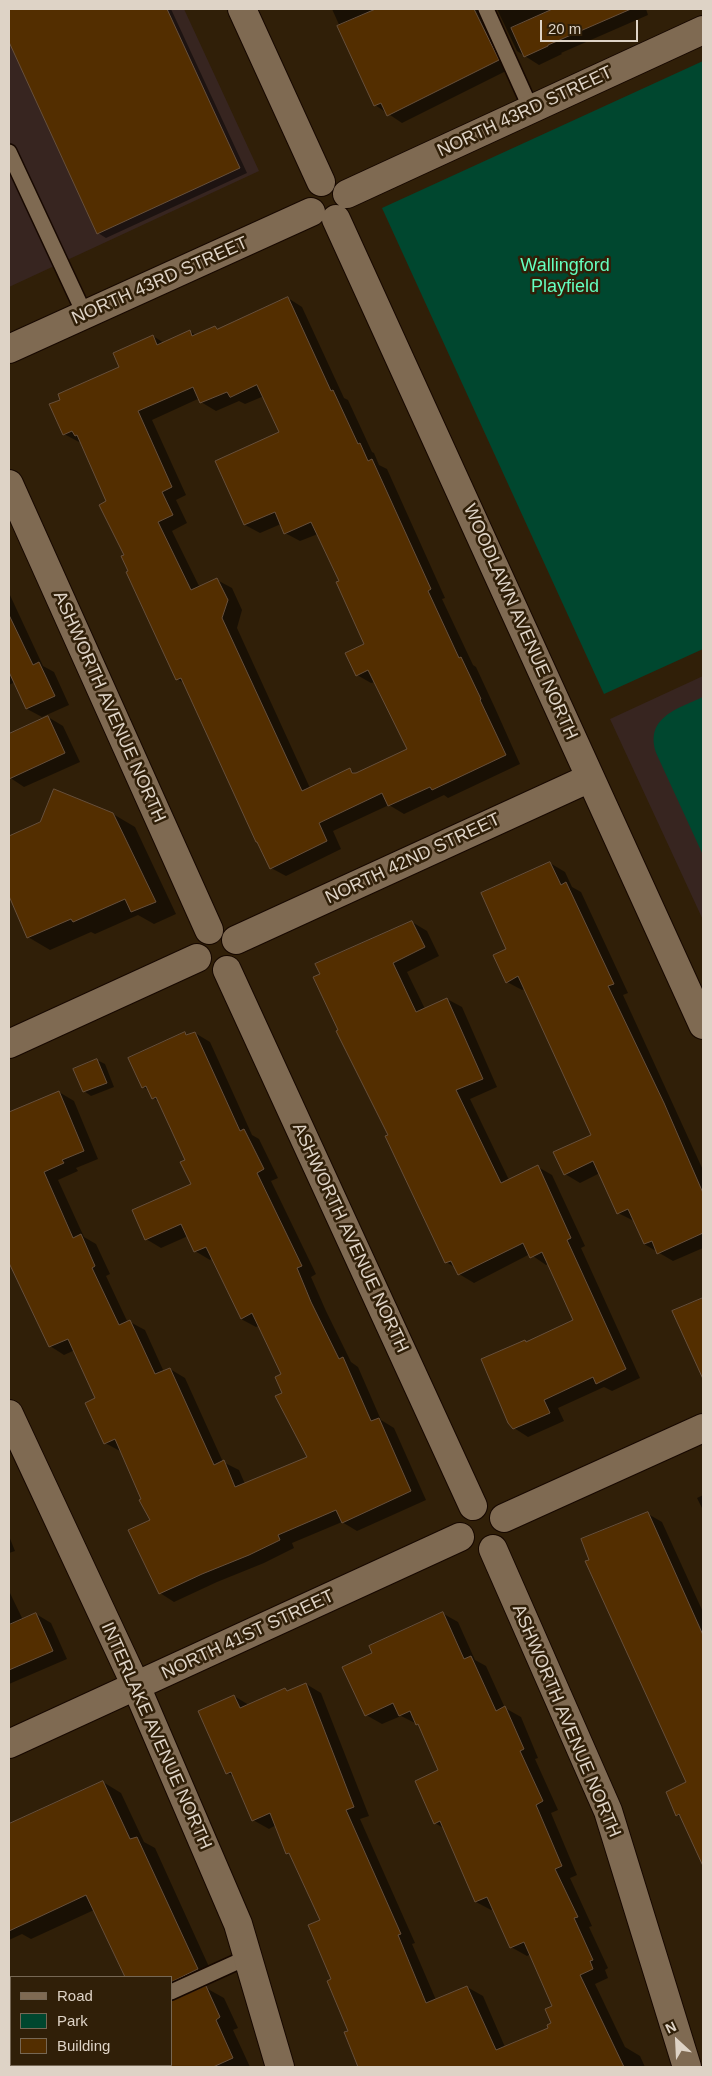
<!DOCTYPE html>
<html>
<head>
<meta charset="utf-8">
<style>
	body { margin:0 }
	#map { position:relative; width:712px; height:2076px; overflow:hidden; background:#301f08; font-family:Arial,sans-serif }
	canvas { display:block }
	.frame { position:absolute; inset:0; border:10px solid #ded3c6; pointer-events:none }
	.legend { position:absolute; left:10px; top:1976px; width:162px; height:90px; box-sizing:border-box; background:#301f08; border:1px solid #766754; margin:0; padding:6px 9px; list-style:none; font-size:15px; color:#ded3c6 }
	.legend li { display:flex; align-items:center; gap:10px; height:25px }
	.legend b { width:25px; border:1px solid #766754 }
	.north { position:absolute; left:652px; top:2016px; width:50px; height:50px; -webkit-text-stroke:4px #301f08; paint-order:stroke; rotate:335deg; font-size:14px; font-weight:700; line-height:20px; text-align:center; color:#ded3c6 }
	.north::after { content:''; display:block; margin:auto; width:18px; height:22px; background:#ded3c6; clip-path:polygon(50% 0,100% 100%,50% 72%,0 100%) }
	.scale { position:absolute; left:540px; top:20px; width:98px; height:22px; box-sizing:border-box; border:2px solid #ded3c6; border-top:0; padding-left:6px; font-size:15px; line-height:18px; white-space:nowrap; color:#ded3c6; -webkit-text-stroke:4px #301f08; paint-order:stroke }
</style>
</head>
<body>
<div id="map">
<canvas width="712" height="2076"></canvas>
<div class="frame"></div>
<ul class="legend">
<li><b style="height:6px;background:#7f6a52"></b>Road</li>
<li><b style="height:14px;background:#00472f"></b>Park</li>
<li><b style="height:14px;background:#532e00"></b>Building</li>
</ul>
<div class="north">N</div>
<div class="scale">20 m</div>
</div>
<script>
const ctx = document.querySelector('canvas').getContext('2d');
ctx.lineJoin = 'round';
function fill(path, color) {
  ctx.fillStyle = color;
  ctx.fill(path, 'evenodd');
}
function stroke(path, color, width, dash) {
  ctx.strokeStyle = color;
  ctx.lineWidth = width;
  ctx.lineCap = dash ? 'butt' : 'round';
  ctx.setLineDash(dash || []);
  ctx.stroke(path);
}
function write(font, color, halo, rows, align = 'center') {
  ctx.font = font + ' Arial,sans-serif';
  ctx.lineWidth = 5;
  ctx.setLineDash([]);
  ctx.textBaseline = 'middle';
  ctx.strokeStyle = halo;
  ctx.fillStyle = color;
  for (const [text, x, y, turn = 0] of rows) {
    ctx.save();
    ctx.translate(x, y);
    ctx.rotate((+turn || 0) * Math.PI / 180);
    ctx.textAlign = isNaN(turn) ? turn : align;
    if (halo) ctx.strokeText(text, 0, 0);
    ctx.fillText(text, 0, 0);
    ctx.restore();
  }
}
const education = new Path2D(`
	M9 9H184L259 171 9 287Z
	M703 676V920L610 719Z`);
const green = new Path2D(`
	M703 61V649L604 694 382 208Z
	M703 697V855L657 755C643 718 677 709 703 697Z`);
const shadow = new Path2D(`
	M9 9H171L247 173 106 238 98 233 11 43 9 44Z
	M332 9H496L492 12 512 68 402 123 375 105Z
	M497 9H646L648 15 561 53 562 54 539 65 517 51Z
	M288 298 302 307 344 398 348 400 372 452 374 453 379 465 387 469 445 598 442 599 473 665 476 667 495 708 520 764 448 798 444 795 404 814 389 805 333 831 341 849 286 876 271 868 186 684 177 679 130 572 108 501 81 441 79 442 64 434 61 400 121 368 153 336 164 343 189 331 196 335 215 327 218 329ZM264 396 281 433 217 462 245 525 260 533 281 524 285 533 300 541 318 534 340 582 366 645 357 675 371 683 375 682 408 750 357 774 350 770 310 788 237 628 242 610 232 588 217 580 200 588 172 531 187 523 176 500 186 495 152 420 200 398 201 402 216 411 239 401 245 404Z
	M9 593 43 666 54 672 69 705 42 717 27 709 15 682 9 685Z
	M48 717 63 726 80 762 24 787 9 777V735Z
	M113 814 135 827 176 914 154 924 138 915 95 934 91 932 50 950 28 937 9 893V838L41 823Z
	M550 863 565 872 572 887 581 892 628 993 623 995 703 1170V1248L673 1261 644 1244 634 1221 618 1213 600 1173 580 1183 565 1174 592 1135 525 989 522 990 507 982 508 949Z
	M412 922 427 931 439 956 407 972 425 1009 447 999 462 1007 497 1087 470 1099 509 1180 538 1167 552 1175 585 1246 581 1248 640 1378 612 1391 604 1387 558 1408 564 1421 528 1437 514 1428 527 1343 574 1321 549 1264 546 1265 530 1254 474 1283 459 1274 456 1268 446 1262 389 1136 351 1059 315 978Z
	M184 1033 189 1035 195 1033 210 1042 252 1135 259 1139 278 1178 271 1181 316 1274 311 1277 326 1311 351 1362 358 1367 381 1420 394 1428 426 1500 357 1531 342 1522 292 1543 294 1548 264 1563 217 1582 174 1602 160 1593 152 1521 120 1451 105 1443 96 1399 75 1350 64 1355 50 1346 9 1256V1116L59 1092 74 1101 98 1159 76 1168 78 1171 58 1180 84 1237 96 1244 110 1274 106 1276 128 1323 130 1322 145 1330 164 1372 170 1369 185 1378 223 1462 239 1470 245 1484 309 1458 284 1394 283 1374 260 1325 256 1327 241 1319 213 1258 210 1260 195 1251 188 1236 161 1248 146 1239 193 1185 186 1161 160 1102 153 1098 150 1091 143 1087Z
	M97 1060 105 1064 114 1087 91 1096 84 1091Z
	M703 1299V1365L697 1361 674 1312Z
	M703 1495V1510L697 1498Z
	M648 1514 662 1522 703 1612V1863L682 1818 677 1815 688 1783Z
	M9 1536 15 1551 9 1553Z
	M9 1591 23 1620 36 1614 51 1623 67 1659 9 1684Z
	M442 1613 458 1622 475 1660 486 1666 505 1708 521 1717 538 1758 535 1759 558 1810 551 1813 577 1875 570 1878 592 1926 589 1927 608 1968 605 1970 608 1978 595 1984 625 2047 640 2056 645 2067H359L346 2033 350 2031 333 1980 321 1921 292 1856 287 1853 276 1825 269 1829 253 1820 235 1777 227 1773 234 1696 249 1705 285 1689 290 1692 306 1684 321 1693 369 1816 360 1819 415 1943 412 1944 436 2000 467 1987 483 1996 505 2047 550 2029 553 2023 554 2006 531 1954 527 1956 511 1947 493 1909 491 1910 476 1902 445 1829 435 1823 440 1771 421 1726 401 1716 382 1724 366 1715 344 1667 374 1654Z
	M103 1782 121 1793 144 1842 155 1848 215 1980 185 1994 181 1999 206 1988 224 1998 238 2028 233 2030 250 2067H59L64 2065H171V1977H125L94 1910 31 1939 22 1934 9 1940V1828Z
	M9 2048 11 2050V2065L9 2067Z`);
const building = new Path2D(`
	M9 9H167L240 168 97 234 9 42Z
	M376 9H474L499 60 387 116 381 103 374 106 337 26Z
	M553 9H631L548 45V46L524 57 511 28Z
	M288 297 331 391 333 390 358 444 360 443 368 461 372 459 431 589 428 591 459 658 461 657 481 699 480 700 506 755 432 790 430 787 388 806 382 793 319 823 327 841 270 869 257 842H256L181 678 176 680 126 572 128 571 121 556 124 555 99 505 106 501 77 435 75 436 72 431 63 435 49 404 60 400 58 394 119 367 113 353 153 335 157 345 190 330 192 336 215 326 217 329ZM257 385 279 432 215 461 244 525 275 512 284 534 311 522 339 581 336 582 364 644 345 653 356 676 368 670 407 749 356 773H352L350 768 302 791 222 618 228 600 217 578 191 590 158 522 173 515 162 492 172 487 138 411 193 387 200 403 227 392 230 397Z
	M9 615 33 665 39 662 55 696 26 709 9 672Z
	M48 716 65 753 9 779V734Z
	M54 789 113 813 156 902 131 912 125 899 73 922 71 919 27 938 9 896V836L40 822Z
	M550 862 561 885 566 882 614 984 608 986 664 1103 703 1193V1233L657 1254 652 1241 644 1244 628 1209 617 1214 593 1161 564 1175 553 1152 591 1135 518 976 506 983 493 955 506 949 481 893Z
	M412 921 425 947 393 963 416 1012 447 998 483 1079 456 1090 501 1183 538 1165 571 1238 567 1240 626 1369 596 1384 593 1377 544 1400 550 1413 513 1429 508 1423 481 1359 525 1340 526 1342 573 1320 542 1252 530 1258 523 1243 458 1275 451 1261 445 1263 385 1136 388 1135 336 1031 338 1030 313 977 320 974 315 964Z
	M185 1032 186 1035 195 1032 240 1131 244 1129 264 1169 257 1173 302 1266 297 1268 311 1302 339 1359 343 1357 371 1421 379 1418 411 1491 342 1523 336 1510 278 1535 280 1540 249 1555 202 1574 159 1594 128 1530 150 1520 139 1500 141 1499 115 1439 104 1444 85 1403 95 1398 68 1339 49 1347 9 1263V1112L59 1091 84 1151 62 1160 64 1163 44 1172 73 1238 81 1234 95 1266 92 1268 119 1325 130 1320 155 1374 170 1368 214 1465 224 1460 235 1487 307 1457 275 1396 282 1393 275 1377 281 1374 252 1313 241 1319 206 1247 194 1252 181 1224 145 1240 132 1210 191 1184 180 1162 185 1160 156 1097 152 1099 146 1086 142 1088 128 1058Z
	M97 1059 107 1083 83 1092 73 1069Z
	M703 1298V1379L672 1311Z
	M648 1512 703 1635V1866L679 1814 676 1816 666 1792 686 1782 585 1561 589 1560 581 1539Z
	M443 1612 464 1659 471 1656 496 1711 505 1706 524 1749 520 1751 543 1801 536 1805 562 1866 555 1869 578 1917 574 1918 593 1960 590 1961 593 1969 580 1975 624 2067H358L344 2032 348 2031 327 1981 331 1979 308 1925 320 1920 289 1853 286 1854 270 1813 252 1821 231 1772 226 1774 198 1711 234 1695 240 1708 285 1688 287 1691 306 1683 354 1807 346 1810 401 1934 398 1935 426 2003 467 1986 496 2050 548 2028 547 2025 551 2023 545 2009 552 2006 524 1942 510 1948 487 1897 475 1902 440 1821 434 1824 415 1781 438 1770 418 1724 416 1725 410 1711 399 1716 393 1703 365 1716 342 1667 372 1653 369 1646Z
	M36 1613 53 1651 9 1670V1625Z
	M103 1781 130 1839 137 1837 198 1969 171 1982V1977H125L86 1895 9 1931V1824Z
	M206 1986 220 2017 216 2020 233 2058 213 2067H171V2001Z`);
const service = new Path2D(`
	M486 9 531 109
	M9 152 85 315
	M171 1992 248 1957
	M10 2067 15 2065`);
const minor = new Path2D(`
	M242 9 321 182
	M347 194 703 30
	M336 219 703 1025
	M9 349 311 212
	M9 484 209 930
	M236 940 590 778
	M227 970 473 1506
	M9 1044 197 958
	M9 1414 136 1686 238 1924 280 2067
	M504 1518 703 1428
	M493 1549 608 1811 687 2067
	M9 1744 460 1537`);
const streetNames = [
	["NORTH 43RD STREET",525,112,-25],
	["NORTH 43RD STREET",160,281,-24],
	["WOODLAWN AVENUE NORTH",520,622,66],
	["ASHWORTH AVENUE NORTH",109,707,66],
	["NORTH 42ND STREET",413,859,-25],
	["ASHWORTH AVENUE NORTH",350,1238,65],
	["NORTH 41ST STREET",248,1635,-25],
	["ASHWORTH AVENUE NORTH",566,1721,67],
	["INTERLAKE AVENUE NORTH",156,1736,66]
];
const parkNames = [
	["Wallingford",565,266],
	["Playfield",565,287]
];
fill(education, '#372520');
fill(green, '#00472f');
fill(shadow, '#0007');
fill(building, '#532e00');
stroke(building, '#664f3b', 1);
stroke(service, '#170800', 18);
stroke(minor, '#170800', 30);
stroke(service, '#7f6a52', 15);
stroke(minor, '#7f6a52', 28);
write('18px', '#ded3c6', '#301f08', streetNames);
write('18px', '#64febf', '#301f08', parkNames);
</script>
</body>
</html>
